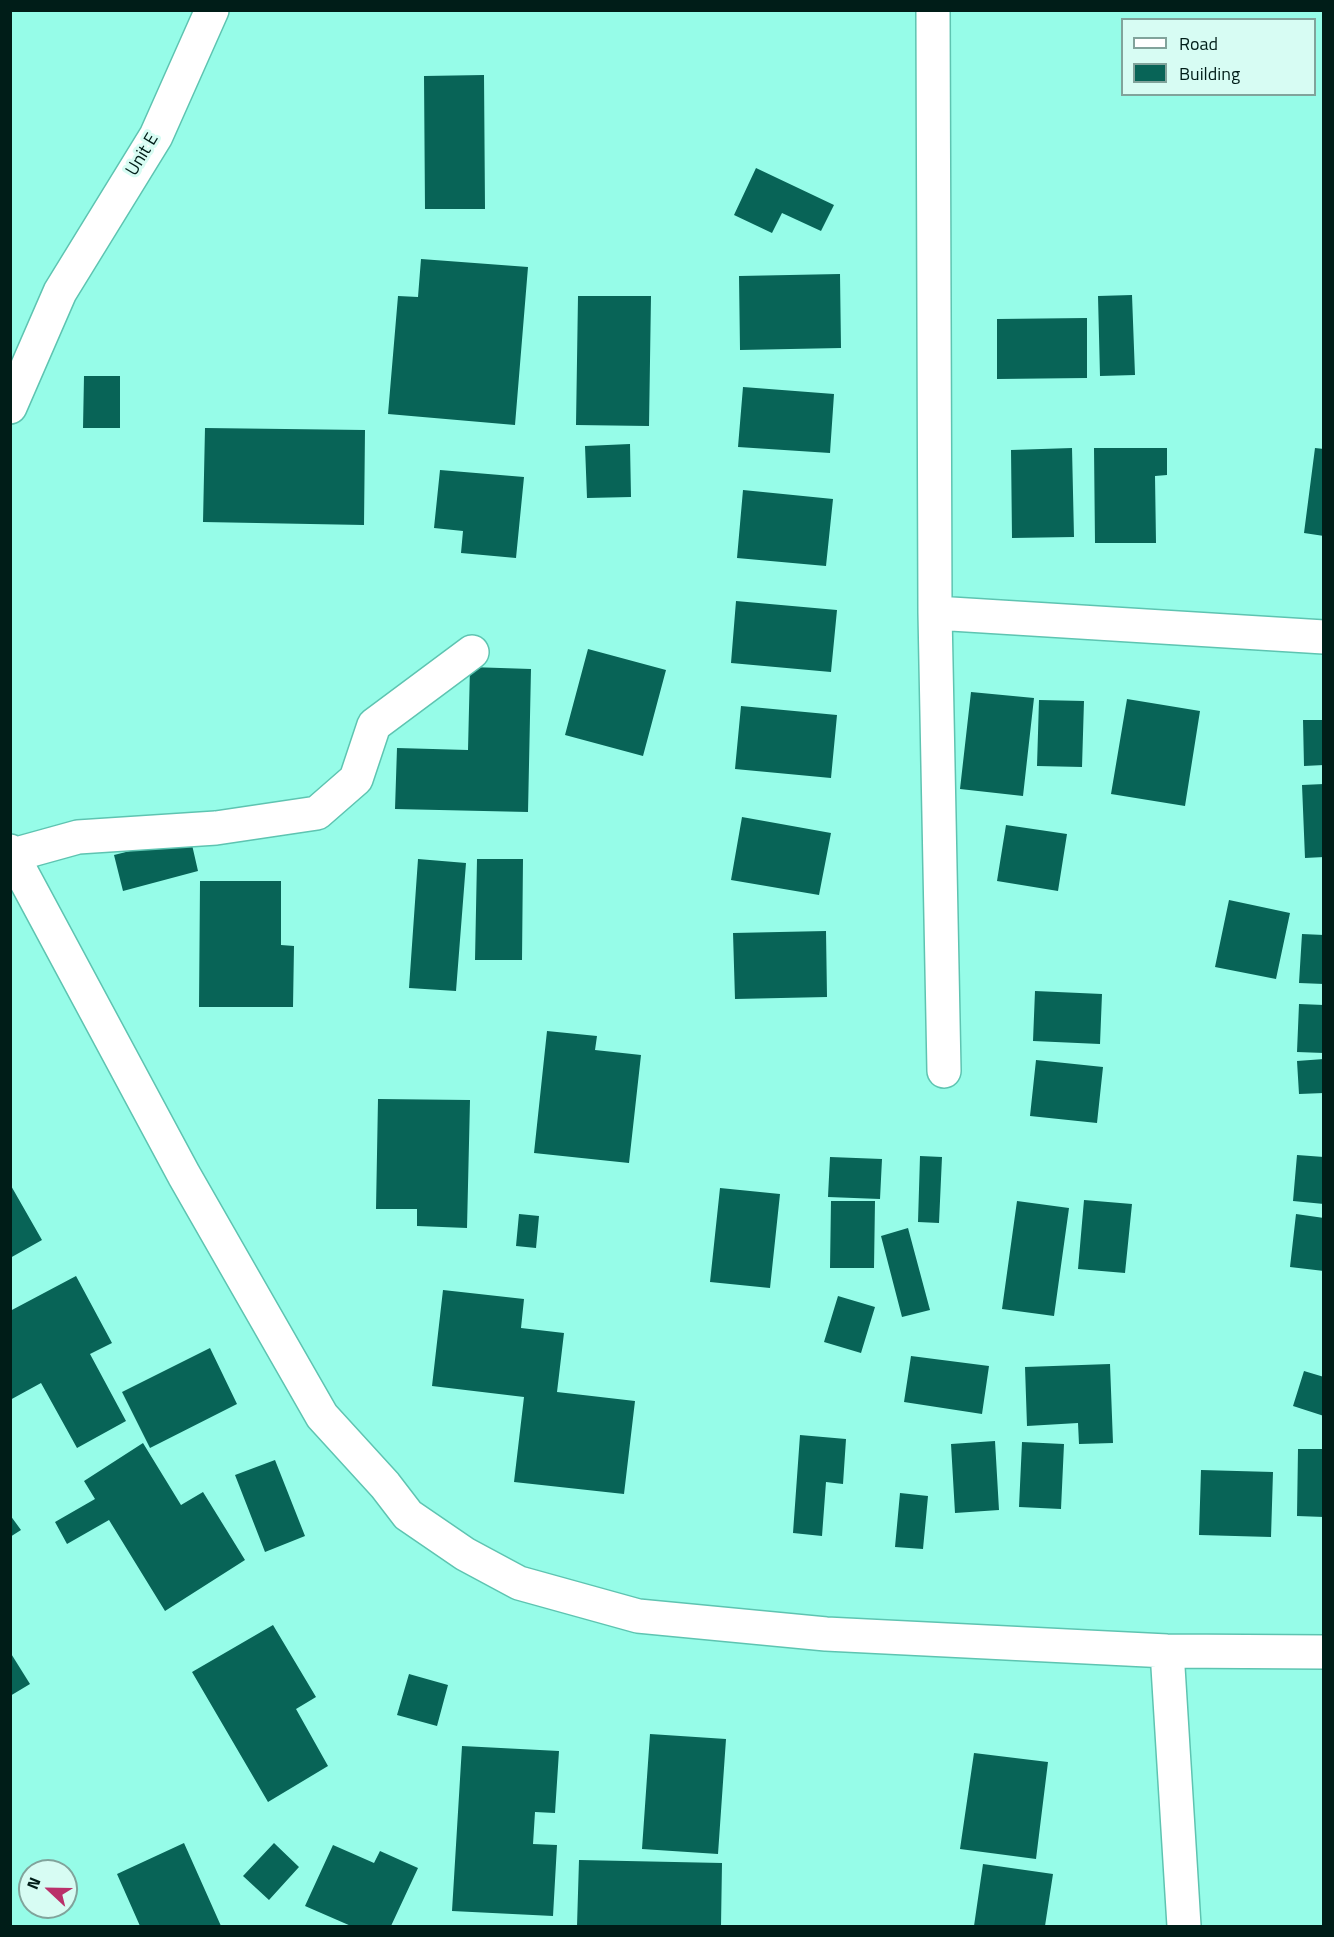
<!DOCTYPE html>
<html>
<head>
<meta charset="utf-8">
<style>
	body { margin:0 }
	#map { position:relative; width:1334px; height:1937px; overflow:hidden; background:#96fce8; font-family:"Titillium Web",sans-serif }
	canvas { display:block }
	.frame { position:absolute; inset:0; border:12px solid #001d18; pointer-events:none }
	.legend { position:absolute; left:1121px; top:18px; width:195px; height:78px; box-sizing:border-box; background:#d7fcf3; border:2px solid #81a39b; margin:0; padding:8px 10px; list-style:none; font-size:18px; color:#001d18 }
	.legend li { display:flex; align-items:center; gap:12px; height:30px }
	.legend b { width:30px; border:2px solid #81a39b }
	.north { position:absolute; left:18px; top:1859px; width:60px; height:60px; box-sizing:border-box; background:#d7fcf3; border:2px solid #81a39b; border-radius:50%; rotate:292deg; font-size:16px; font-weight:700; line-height:24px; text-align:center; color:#001d18 }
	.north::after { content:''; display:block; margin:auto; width:21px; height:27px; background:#ba306a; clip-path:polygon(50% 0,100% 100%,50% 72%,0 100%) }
</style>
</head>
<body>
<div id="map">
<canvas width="1334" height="1937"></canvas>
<div class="frame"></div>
<ul class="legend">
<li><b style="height:8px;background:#fff"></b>Road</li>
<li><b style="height:16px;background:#086457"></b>Building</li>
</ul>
<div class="north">N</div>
</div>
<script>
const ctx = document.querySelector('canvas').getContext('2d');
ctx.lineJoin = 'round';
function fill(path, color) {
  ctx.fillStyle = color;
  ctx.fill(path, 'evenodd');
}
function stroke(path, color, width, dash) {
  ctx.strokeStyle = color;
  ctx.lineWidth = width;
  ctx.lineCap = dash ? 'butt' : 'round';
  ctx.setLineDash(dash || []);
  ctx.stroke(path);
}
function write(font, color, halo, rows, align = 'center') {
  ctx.font = font + ' "Titillium Web",sans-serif';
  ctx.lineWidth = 6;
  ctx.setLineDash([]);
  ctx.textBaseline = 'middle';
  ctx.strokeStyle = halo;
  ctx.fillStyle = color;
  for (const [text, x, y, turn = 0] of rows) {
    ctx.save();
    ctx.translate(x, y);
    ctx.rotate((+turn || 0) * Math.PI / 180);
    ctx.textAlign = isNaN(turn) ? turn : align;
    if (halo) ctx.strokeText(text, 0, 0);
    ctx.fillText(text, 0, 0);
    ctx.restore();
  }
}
const building = new Path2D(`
	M484 75 485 209H425L424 76Z
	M756 168 834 205 821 231 782 213 772 233 734 215Z
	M421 259 528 267 515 425 388 414 398 296 418 297Z
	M840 274 841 348 740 350 739 276Z
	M1132 295 1135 375 1100 376 1098 296Z
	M578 296H651L649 426 576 425Z
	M1087 318V378L997 379V319Z
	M84 376H120V428H83Z
	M743 387 834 394 830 453 738 447Z
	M205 428 365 430 364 525 203 522Z
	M630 444 631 497 587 498 585 446Z
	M1072 448 1074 537 1012 538 1011 450Z
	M1094 448H1167V475L1155 476 1156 543H1095Z
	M1315 448 1324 449V536L1304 533Z
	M440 470 524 477 516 558 461 553 463 531 434 528Z
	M743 490 833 499 826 566 737 558Z
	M736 601 837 610 831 672 731 663Z
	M588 649 666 670 643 756 565 735Z
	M470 667 531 669 528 812 395 809 397 748 468 750Z
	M971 692 1034 698 1023 796 960 789Z
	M1127 699 1200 711 1185 806 1111 794Z
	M1039 700 1084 701 1082 767 1037 766Z
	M741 706 837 715 831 778 735 769Z
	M1303 720H1324V765L1304 766Z
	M1324 784V857L1305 858 1302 785Z
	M742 817 831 833 819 895 731 880Z
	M1006 825 1067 834 1058 891 997 881Z
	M190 836 198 871 123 891 114 855Z
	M418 859 466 863 456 991 409 988Z
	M477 859H523L522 960H475Z
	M200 881H281V945L294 946 293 1007H199Z
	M1229 900 1290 913 1276 979 1215 967Z
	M826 931 827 997 735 999 733 933Z
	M1302 934 1324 935V984L1299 983Z
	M1035 991 1102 994 1100 1044 1033 1041Z
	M1299 1004 1324 1005V1053L1297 1052Z
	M547 1031 597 1036 595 1050 641 1055 629 1163 534 1153Z
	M1324 1059V1093L1299 1094 1297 1061Z
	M1036 1060 1103 1067 1097 1123 1030 1116Z
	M378 1099 470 1100 467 1228 417 1226V1209H376Z
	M1297 1155 1324 1157V1204L1293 1201Z
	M920 1156 942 1157 939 1223 918 1222Z
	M830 1157 882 1159 880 1199 828 1197Z
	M10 1184 42 1240 10 1258Z
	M720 1188 780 1194 770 1288 710 1282Z
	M1084 1200 1132 1204 1125 1273 1078 1269Z
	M831 1201H875L874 1268H830Z
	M1017 1201 1069 1208 1054 1316 1002 1309Z
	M519 1214 539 1216 536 1248 516 1246Z
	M1296 1214 1324 1218V1271L1290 1267Z
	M908 1228 930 1310 902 1317 881 1236Z
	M76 1276 112 1343 90 1354 126 1421 77 1448 41 1383 10 1400V1311Z
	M443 1290 524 1299 521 1328 564 1333 557 1392 635 1401 624 1494 514 1482 524 1397 432 1386Z
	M838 1296 875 1307 861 1353 824 1342Z
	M210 1348 237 1404 150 1448 122 1392Z
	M911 1356 989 1366 982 1414 904 1402Z
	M1110 1364 1113 1443 1079 1444 1078 1423 1027 1426 1025 1367Z
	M1304 1371 1324 1377V1416L1293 1406Z
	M800 1435 846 1439 843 1484 826 1482 822 1536 793 1533Z
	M995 1441 999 1510 955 1513 951 1444Z
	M1022 1442 1064 1444 1061 1509 1019 1507Z
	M143 1443 181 1505 203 1492 245 1560 165 1611 109 1520 67 1544 55 1522 95 1499 84 1481Z
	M1298 1449H1324V1517L1297 1516Z
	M275 1460 305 1536 265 1552 235 1475Z
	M1201 1470 1273 1472 1271 1537 1199 1535Z
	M900 1493 928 1496 923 1549 895 1547Z
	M10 1515 21 1530 10 1537Z
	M273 1625 316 1697 296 1709 328 1766 268 1802 192 1672Z
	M10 1652 30 1684 10 1696Z
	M409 1674 448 1685 437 1726 397 1715Z
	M650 1734 726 1739 718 1854 642 1849Z
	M462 1746 559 1751 555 1813 535 1812 533 1844 557 1845 553 1916 452 1911Z
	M974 1753 1048 1762 1036 1859 960 1849Z
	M184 1843 221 1926H140L117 1874Z
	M274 1843 299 1867 269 1900 243 1876Z
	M333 1845 374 1863 380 1851 418 1868 391 1926H351L305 1906Z
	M579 1860 722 1863 721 1926H577Z
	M983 1864 1053 1874 1045 1926H974Z`);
const minor = new Path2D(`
	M933 10 935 613 944 1071
	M10 407 60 292 156 136 212 10
	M935 613 1324 637
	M10 851 184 1175 322 1416 385 1485 408 1515 465 1554 519 1583 638 1616 826 1634 1167 1651 1324 1652
	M13 855 78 837 216 828 317 813 356 779 374 725 472 652
	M1167 1651 1184 1926`);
const streetNames = [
	["Unit E",143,155,-59]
];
fill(building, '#086457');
stroke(minor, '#5ec4b1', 36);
stroke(minor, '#fff', 33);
write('18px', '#001d18', '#d7fcf3', streetNames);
</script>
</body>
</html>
